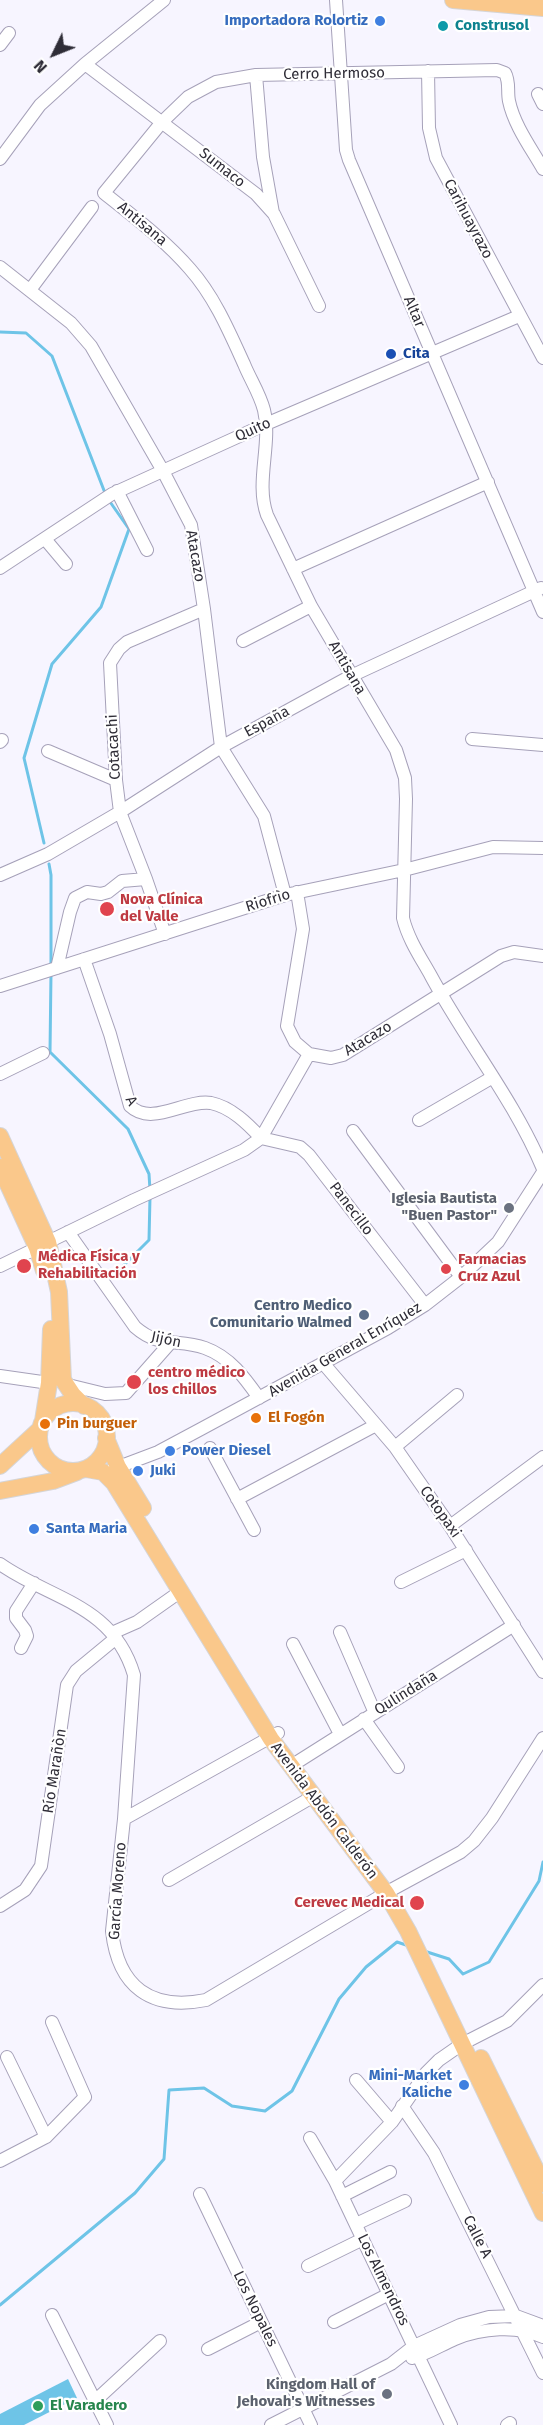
<!DOCTYPE html>
<html>
<head>
<meta charset="utf-8">
<style>
	body { margin:0 }
	#map { position:relative; width:543px; height:2425px; overflow:hidden; background:#f7f5ff; font-family:"Fira Sans",sans-serif }
	canvas { display:block }
	.north { position:absolute; left:24px; top:24px; width:60px; height:60px; -webkit-text-stroke:4px #fff; paint-order:stroke; rotate:227deg; font-size:16px; font-weight:700; line-height:24px; text-align:center; color:#2f2d37 }
	.north::after { content:''; display:block; margin:auto; width:21px; height:27px; background:#2f2d37; clip-path:polygon(50% 0,100% 100%,50% 72%,0 100%) }
</style>
</head>
<body>
<div id="map">
<canvas width="543" height="2425"></canvas>
<div class="north">N</div>
</div>
<script>
const ctx = document.querySelector('canvas').getContext('2d');
ctx.lineJoin = 'round';
function fill(path, color) {
  ctx.fillStyle = color;
  ctx.fill(path, 'evenodd');
}
function stroke(path, color, width, dash) {
  ctx.strokeStyle = color;
  ctx.lineWidth = width;
  ctx.lineCap = dash ? 'butt' : 'round';
  ctx.setLineDash(dash || []);
  ctx.stroke(path);
}
function write(font, color, halo, rows, align = 'center') {
  ctx.font = font + ' "Fira Sans",sans-serif';
  ctx.lineWidth = 4.5;
  ctx.setLineDash([]);
  ctx.textBaseline = 'middle';
  ctx.strokeStyle = halo;
  ctx.fillStyle = color;
  for (const [text, x, y, turn = 0] of rows) {
    ctx.save();
    ctx.translate(x, y);
    ctx.rotate((+turn || 0) * Math.PI / 180);
    ctx.textAlign = isNaN(turn) ? turn : align;
    if (halo) ctx.strokeText(text, 0, 0);
    ctx.fillText(text, 0, 0);
    ctx.restore();
  }
}
const water = new Path2D(`
	M68 2379 77 2398 24 2425H0V2414Z`);
const stream = new Path2D(`
	M0 332 26 333 52 356 105 493
	M44 843 24 758 52 664 101 607 129 529 108 499
	M49 864 51 875V967
	M51 973 50 1052 128 1129 149 1174 150 1190
	M120 1269 149 1240 150 1197
	M424 1951 449 1959 463 1974 489 1962 539 1881 543 1862
	M0 2305 135 2193 164 2159 169 2090 204 2088 232 2106 265 2111 292 2091 339 1999 366 1967 397 1942 409 1946`);
const minor = new Path2D(`
	M336 0 346 150 349 160 543 612
	M0 45 9 33
	M85 64 256 194 274 214 319 306
	M428 71 429 128 436 158 543 358
	M256 75 263 157 273 213
	M538 94 543 104
	M0 159 40 105 85 64 164 0
	M543 169C531 148 514 125 509 101 507 91 510 82 505 73L497 70 256 75 216 82 188 97 162 122 104 193C134 217 165 240 190 269 214 296 229 331 244 364 250 379 260 394 264 410 272 444 255 482 267 515L311 606 396 750 405 778 406 799 403 918C408 939 421 958 431 976 466 1041 514 1100 543 1169
	M0 267 71 323 91 346 163 471 191 525 204 609 221 747 264 816 285 895
	M30 290 92 207
	M117 491 147 550
	M45 539 66 564
	M0 568 112 494 266 424 519 316
	M293 569 488 482
	M243 641 311 606
	M472 739 543 745
	M0 742 2 740
	M48 751 116 780
	M0 875 48 854 120 812 221 747 351 676 541 588
	M297 892 303 929 287 1026 295 1042 309 1054 331 1058 343 1055 501 956 514 952 543 956
	M165 934 146 879 120 812 116 780 110 663 119 649 127 642 204 609
	M84 959 110 1034 130 1106C152 1127 185 1099 211 1103 231 1107 248 1124 261 1138
	M57 968 70 912 75 898 87 892 101 894 108 892 122 881 146 879
	M0 986 285 895 404 870 493 847 543 848
	M0 1074 43 1053
	M419 1120 493 1077
	M353 1131 461 1277
	M261 1138 300 1147 309 1155 425 1305
	M68 1232 135 1327C160 1349 178 1338 205 1348 230 1357 245 1378 259 1398
	M48 1242 134 1200 244 1150 261 1138 309 1054
	M0 1266 37 1248
	M323 1363 395 1447 450 1526 543 1672
	M0 1376 49 1383
	M64 1384 105 1394 126 1393 171 1342
	M395 1447 457 1395
	M210 1448 254 1530
	M113 1469 158 1452 201 1429 388 1328 425 1305 461 1277 498 1242 543 1172
	M237 1499 376 1425
	M450 1526 543 1457
	M0 1564C51 1600 113 1604 134 1675L124 1819 112 1931C118 1987 151 2011 206 2000L391 1890 461 1852 474 1841 492 1818 543 1738
	M401 1582 466 1550
	M340 1632 375 1713
	M112 1633 137 1622 181 1591
	M293 1644 340 1734
	M21 1648 27 1636 25 1630 16 1618V1611L34 1583
	M364 1719 398 1767
	M291 1766 514 1625
	M124 1819 278 1733
	M169 1880 314 1796
	M0 1906 25 1890 41 1866 67 1685 76 1671 116 1638
	M7 2057 46 2137
	M356 2080 392 2122
	M402 2106 434 2153 543 2373
	M310 2138 335 2181 451 2425
	M0 2161 46 2137 85 2097 52 2022
	M335 2181 392 2122 426 2073 439 2060 462 2044 507 2021 543 1985
	M200 2194 311 2425
	M342 2196 390 2172
	M356 2224 405 2201
	M308 2266 363 2239
	M52 2315 107 2425
	M334 2322 389 2294
	M208 2349 261 2322
	M412 2358C427 2354 441 2345 455 2339 482 2328 517 2325 543 2337
	M95 2401 160 2341
	M271 2425 391 2364 414 2346 460 2325 489 2317 516 2316 543 2326
	M507 2425 510 2423`);
const major = new Path2D(`
	M453 0 543 8
	M0 1136 48 1242 59 1292 63 1380 73 1395 84 1406
	M0 1167 37 1248 44 1271
	M39 1437a34 34 0 1 1 68 0a34 34 0 1 1-68 0Z
	M43 1421 49 1383 51 1329
	M106 1438 118 1467 143 1508
	M0 1466 40 1429
	M86 1469 103 1472 114 1483 271 1739 386 1893 408 1931 543 2213
	M0 1491 53 1481 77 1472
	M481 2058 543 2184`);
const markers = [
	[380,21,6,"#3f7fe0"],
	[443,26,6,"#0f9aa8"],
	[391,354,6,"#1a4fb4"],
	[107,909,8,"#e0444e"],
	[509,1208,6,"#6b7280"],
	[24,1266,8,"#e0444e"],
	[446,1269,6,"#e0444e"],
	[364,1315,6,"#5c6f8a"],
	[134,1382,8,"#e0444e"],
	[256,1418,6,"#e8710a"],
	[45,1424,6,"#e8710a"],
	[170,1451,6,"#3f7fe0"],
	[138,1471,6,"#3f7fe0"],
	[34,1529,6,"#3f7fe0"],
	[417,1903,8,"#e0444e"],
	[464,2085,6,"#3f7fe0"],
	[387,2394,6,"#6b7280"],
	[38,2406,6,"#2e9e5b"]
];
const shopNames = [
	["Importadora Rolortiz",368,21,"right"],
	["Power Diesel",182,1451],
	["Juki",150,1471],
	["Santa Maria",46,1529],
	["Mini-Market",452,2076,"right"],
	["Kaliche",452,2093,"right"]
];
const cultureNames = [
	["Construsol",455,26]
];
const streetNames = [
	["Cerro Hermoso",334,74,-1],
	["Sumaco",222,168,38],
	["Carihuayrazo",468,219,62],
	["Antisana",142,224,40],
	["Altar",414,312,67],
	["Quito",253,430,-24],
	["Atacazo",195,556,80],
	["Antisana",347,668,60],
	["España",267,722,-28],
	["Cotacachi",114,747,-93],
	["Riofrìo",268,901,-17],
	["Atacazo",368,1039,-31],
	["A",131,1101,62],
	["Panecillo",351,1209,53],
	["Jijón",166,1340,12],
	["Avenida General Enríquez",345,1350,-30],
	["Cotopaxi",440,1512,55],
	["Qulindaña",406,1693,-32],
	["Río Marañòn",55,1771,-81],
	["Avenida Abdón Calderón",324,1811,53],
	["García Moreno",118,1891,-86],
	["Calle A",477,2237,63],
	["Los Almendros",383,2280,64],
	["Los Nopales",255,2309,64]
];
const transitNames = [
	["Cita",403,354]
];
const healthNames = [
	["Nova Clínica",120,900],
	["del Valle",120,917],
	["Médica Física y",38,1257],
	["Rehabilitación",38,1274],
	["Farmacias",458,1260],
	["Cruz Azul",458,1277],
	["centro médico",148,1373],
	["los chillos",148,1390],
	["Cerevec Medical",404,1903,"right"]
];
const worshipNames = [
	["Iglesia Bautista",497,1199],
	["\"Buen Pastor\"",497,1216],
	["Kingdom Hall of",375,2385],
	["Jehovah's Witnesses",375,2402]
];
const serviceNames = [
	["Centro Medico",352,1306],
	["Comunitario Walmed",352,1323]
];
const foodNames = [
	["El Fogón",268,1418],
	["Pin burguer",57,1424]
];
const leisureNames = [
	["El Varadero",50,2406]
];
fill(water, '#6ec4e7');
stroke(stream, '#6ec4e7', 3);
stroke(minor, '#a6a1b9', 14);
stroke(major, '#d5d5d7', 18);
stroke(minor, '#fff', 12);
stroke(major, '#fac88b', 16);
for (const [x, y, r, color] of markers) {
  const dot = new Path2D();
  dot.arc(x, y, r, 0, 2 * Math.PI);
  ctx.fillStyle = color;
  ctx.fill(dot);
  stroke(dot, '#fff', 2);
}
write('bold 15px', '#366cbe', '#fff', shopNames, 'left');
write('bold 15px', '#0d838f', '#fff', cultureNames, 'left');
write('15px', '#2f2d37', '#fff', streetNames);
write('bold 15px', '#164399', '#fff', transitNames, 'left');
write('bold 15px', '#be3a42', '#fff', healthNames, 'left');
write('bold 15px', '#5b616d', '#fff', worshipNames, 'right');
write('bold 15px', '#4e5e75', '#fff', serviceNames, 'right');
write('bold 15px', '#c56008', '#fff', foodNames, 'left');
write('bold 15px', '#27864d', '#fff', leisureNames, 'left');
</script>
</body>
</html>
